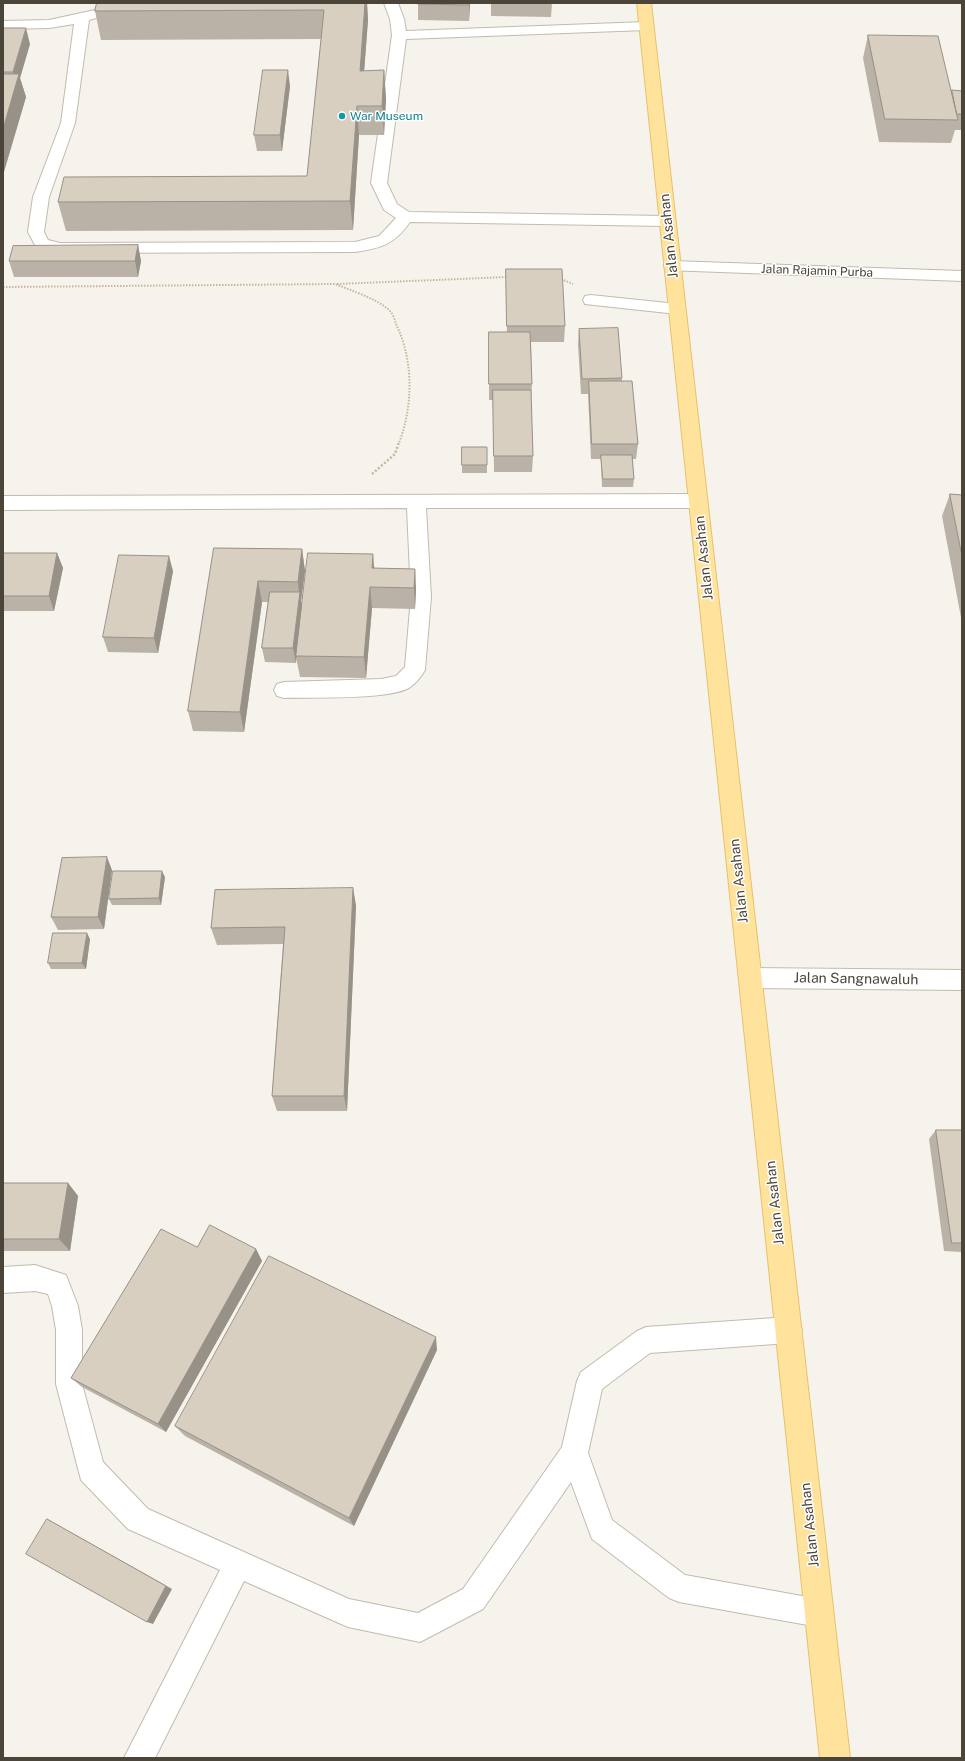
<!DOCTYPE html>
<html>
<head>
<meta charset="utf-8">
<style>
	body { margin:0 }
	#map { position:relative; width:965px; height:1761px; overflow:hidden; background:#f6f3ec; font-family:"Public Sans",sans-serif }
	canvas { display:block }
	.frame { position:absolute; inset:0; border:4px solid #4b4439; pointer-events:none }
</style>
</head>
<body>
<div id="map">
<canvas width="965" height="1761"></canvas>
<div class="frame"></div>
</div>
<script>
const ctx = document.querySelector('canvas').getContext('2d');
ctx.lineJoin = 'round';
function stroke(path, color, width, dash) {
  ctx.strokeStyle = color;
  ctx.lineWidth = width;
  ctx.lineCap = dash ? 'butt' : 'round';
  ctx.setLineDash(dash || []);
  ctx.stroke(path);
}
function fill(path, color) {
  ctx.fillStyle = color;
  ctx.fill(path, 'evenodd');
}
function write(font, color, halo, rows, align = 'center') {
  ctx.font = font + ' "Public Sans",sans-serif';
  ctx.lineWidth = 3;
  ctx.setLineDash([]);
  ctx.textBaseline = 'middle';
  ctx.strokeStyle = halo;
  ctx.fillStyle = color;
  for (const [text, x, y, turn = 0] of rows) {
    ctx.save();
    ctx.translate(x, y);
    ctx.rotate((+turn || 0) * Math.PI / 180);
    ctx.textAlign = isNaN(turn) ? turn : align;
    if (halo) ctx.strokeText(text, 0, 0);
    ctx.fillText(text, 0, 0);
    ctx.restore();
  }
}
const pathFar1 = new Path2D(`
	M561 279 573 284
	M337 284 508 277
	M3 287 335 284C350 290 378 299 390 311 393 314 395 320 396 324 414 361 413 406 399 443`);
const path = new Path2D(`
	M372 474 395 454 399 442`);
const minor = new Path2D(`
	M384 3H398L404 19 406 31 646 22 651 23 653 26 651 29 646 30 406 39 387 183 397 204 409 212 667 216 673 218 675 221 673 224 667 226 410 222C394 245 381 248 355 252L60 253 36 247 28 232 33 197 61 123 74 24 49 28 3 29V21L49 20 95 10 100 11 102 14 100 17 89 20 75 123 49 197 44 232 48 240 60 243 355 242 379 236 396 218 384 210 371 183 392 35 390 19Z
	M672 261 962 271V281L666 270 664 266 666 262Z
	M591 295 677 304 683 305 685 309 683 313 677 314 585 304 583 300 585 296Z
	M698 494 705 496 707 501 705 506 698 508H426L431 597 425 670C422 676 415 684 409 688 386 700 313 697 284 698L277 696 274 690 277 684 284 682 381 679 396 676 405 667 411 597 407 508 3 510V496Z
	M750 968 962 970V990L750 988 742 985 739 978 742 971Z
	M35 1265 66 1275 78 1306 82 1330V1384L103 1462 148 1509 349 1599 418 1613 463 1589 562 1447 577 1381 581 1372 637 1331 646 1327 789 1317 798 1321 802 1330 798 1339 789 1343 650 1353 602 1389 588 1453 612 1520 685 1575 819 1599 829 1603 833 1613 829 1623 819 1627 679 1602 669 1598 592 1539 571 1482 483 1609 420 1642 348 1627 244 1581 155 1758H124L220 1570 128 1529 81 1480 56 1384V1330L52 1306 48 1294 35 1291 3 1293V1267Z`);
const major = new Path2D(`
	M637 3H651L850 1758H820Z`);
const wall = new Path2D(`
	M97 3H367L368 20 364 71 384 70 386 99 384 135H359L353 230 66 231 58 202 307 176 321 39 101 40 95 11Z
	M418 3H470L469 21 418 20Z
	M491 3H552L551 17 491 16Z
	M3 28 30 44 20 78 26 97 3 175Z
	M868 35 951 92 952 90 962 91V130H955L951 143 879 142 863 58Z
	M290 86 282 151H257L254 135Z
	M138 245 141 261 138 277H14L9 261Z
	M506 269 565 326 564 342H531L532 384 531 400 533 456 532 472H494L493 400H489V332H507Z
	M579 329 622 378V381L638 444 636 459H632L634 479 633 487H602L601 459H591L588 394H581L578 344Z
	M462 447H487V473H462Z
	M950 494 962 495V623L942 516Z
	M214 548 302 549 305 571 301 601 302 605 374 568 415 569 416 590 415 609 372 608 366 678 300 677 296 657V663L265 662 262 648 268 602H262L244 732 193 731 188 711Z
	M3 553H57L63 568 54 611H3Z
	M173 571 158 653 108 652 103 637Z
	M112 870 104 929 58 930 51 917Z
	M165 877 161 905H112L109 899Z
	M353 888 356 906 347 1111H277L272 1096 283 944 217 945 211 928Z
	M90 939 86 969H51L48 963Z
	M936 1130H962V1252L944 1251 929 1139Z
	M3 1183H68L78 1196 70 1251H3Z
	M197 1247 256 1249 262 1261 166 1432 82 1387 71 1378Z
	M437 1350 354 1526 185 1436 175 1426Z`);
const shadedWall = new Path2D(`
	M365 3H367L368 20 362 100 360 71Z
	M469 3H470L469 21Z
	M26 28 30 44 20 78 26 97 3 175V129L16 83 13 72Z
	M288 70 290 86 282 151 280 135Z
	M384 70 386 99 384 135 382 106Z
	M357 106 359 135 353 230 350 201Z
	M138 245 141 261 138 277 135 261Z
	M302 549 305 571 301 601 302 607 296 663 293 648 299 594 298 582Z
	M57 553 63 568 54 611 49 596Z
	M373 554 375 576 372 568Z
	M169 556 173 571 158 653 154 638Z
	M415 569 416 590 415 609 414 588Z
	M258 581 262 602 244 732 240 712Z
	M370 587 372 608 366 678 364 657Z
	M107 857 112 870 104 929 98 917Z
	M162 871 165 877 161 905 159 898Z
	M353 888 356 906 347 1111 344 1096Z
	M87 933 90 939 86 969 82 963Z
	M68 1183 78 1196 70 1251 59 1239Z
	M256 1249 262 1261 166 1432 158 1424Z
	M436 1337 437 1350 354 1526 349 1518Z
	M47 1519 172 1589 153 1624 147 1622Z`);
const building = new Path2D(`
	M97 3H365L360 71 384 70 382 106H357L350 201 58 202 64 177 307 176 324 10 95 11Z
	M418 3H469V5L418 4Z
	M3 28H26L13 72H3Z
	M868 35 938 36 958 120 885 119Z
	M263 70H288L280 135H254Z
	M3 74H19L3 129Z
	M952 90 962 91V114H957Z
	M138 245 135 261H9L13 246Z
	M506 269H562L565 326H507Z
	M618 328 622 378 582 379 579 329Z
	M489 332H530L532 384H489Z
	M589 381H632L638 444H592Z
	M493 390H531L533 456H494Z
	M462 447H487V465H462Z
	M601 455H632L634 479H603Z
	M950 494 962 495V556Z
	M214 548 302 549 298 582 258 581 240 712 188 711Z
	M3 553H57L49 596H3Z
	M308 553 373 554 372 568 415 569 414 588 370 587 364 657 296 656Z
	M119 555 169 556 154 638 103 637Z
	M270 592H300L293 648H262Z
	M107 857 98 917H51L62 858Z
	M113 871H162L159 898 109 899Z
	M353 888 344 1096H272L285 927 211 928 215 890Z
	M53 933H87L82 963H48Z
	M936 1130H962V1243H952Z
	M3 1183H68L59 1239H3Z
	M210 1225 256 1249 158 1424 71 1378 161 1229 197 1247Z
	M269 1256 436 1337 349 1518 175 1426Z
	M47 1519 166 1586 147 1622 26 1554Z`);
const markers = [
	[342,116,4,"#0f9aa8"]
];
const farCulturenames = [
	["War Museum",350,116]
];
const farStreetnames = [
	["Jalan Rajamin Purba",817,271,2]
];
const streetNames = [
	["Jalan Asahan",669,236,-96],
	["Jalan Asahan",704,558,-96],
	["Jalan Asahan",739,881,-96],
	["Jalan Sangnawaluh",856,979,1],
	["Jalan Asahan",775,1203,-96],
	["Jalan Asahan",810,1525,-96]
];
stroke(minor, '#c2bbae', 2);
stroke(major, '#e6c16a', 2);
stroke(pathFar1, '#c4b79f', 2, [1.5, 1.5]);
stroke(path, '#c4b79f', 2.5, [2, 2]);
fill(minor, '#fff');
fill(major, '#ffe39c');
fill(wall, '#bab2a6');
fill(shadedWall, '#979187');
fill(building, '#d8cfc1');
stroke(building, '#979187', 1);
for (const [x, y, r, color] of markers) {
  const dot = new Path2D();
  dot.arc(x, y, r, 0, 2 * Math.PI);
  ctx.fillStyle = color;
  ctx.fill(dot);
  stroke(dot, '#fff', 1.5);
}
write('12px', '#0d838f', '#fff', farCulturenames, 'left');
write('12px', '#4b4439', '#fff', farStreetnames);
write('14px', '#4b4439', '#fff', streetNames);
</script>
</body>
</html>
